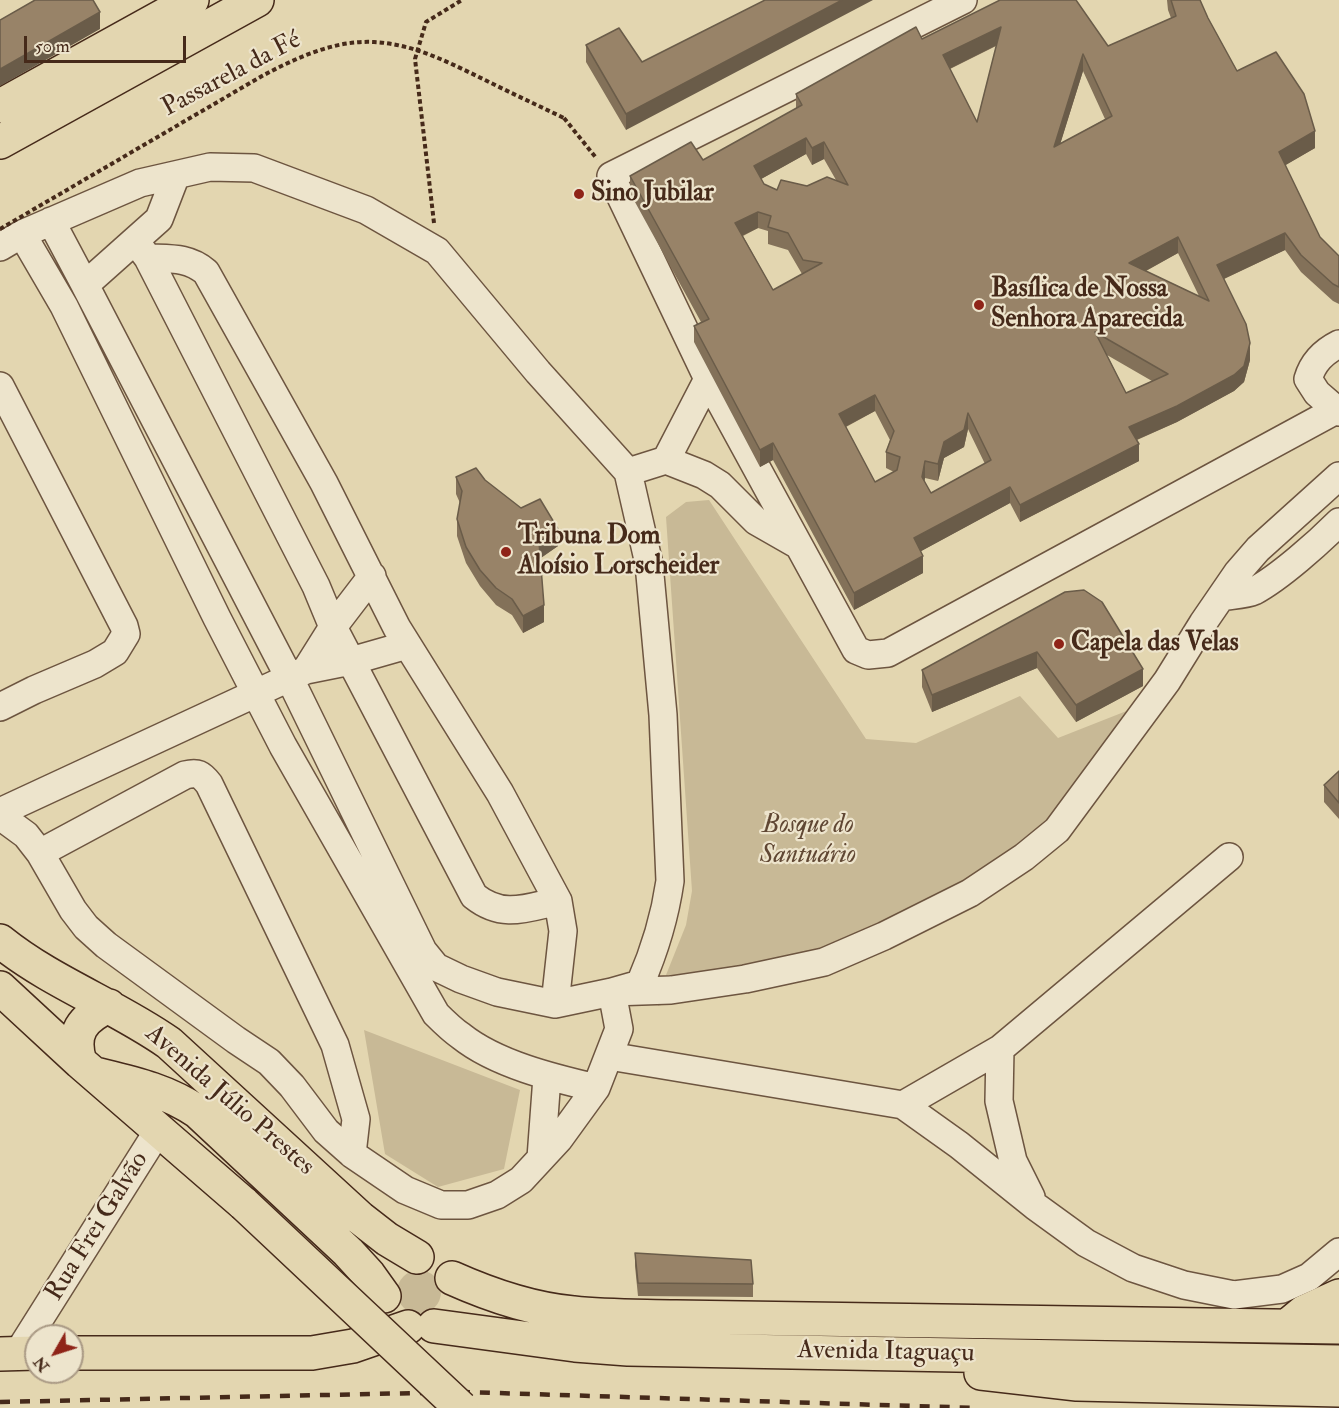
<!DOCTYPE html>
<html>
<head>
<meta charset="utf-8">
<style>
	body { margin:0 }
	#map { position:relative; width:1339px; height:1408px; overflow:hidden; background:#e3d6b0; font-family:"IM FELL Double Pica",serif }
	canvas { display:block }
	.north { position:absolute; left:24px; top:1324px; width:60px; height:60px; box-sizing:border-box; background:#ede4cc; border:2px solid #aa9a85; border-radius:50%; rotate:231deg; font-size:16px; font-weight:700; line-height:24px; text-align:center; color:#462a1a }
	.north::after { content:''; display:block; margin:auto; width:21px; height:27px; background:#8f2418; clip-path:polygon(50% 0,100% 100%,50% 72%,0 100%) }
	.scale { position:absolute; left:24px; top:36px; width:162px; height:27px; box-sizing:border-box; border:3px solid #462a1a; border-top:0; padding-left:8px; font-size:18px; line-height:21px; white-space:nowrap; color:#462a1a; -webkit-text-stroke:4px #ede4cc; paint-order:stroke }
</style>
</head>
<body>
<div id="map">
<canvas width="1339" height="1408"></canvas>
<div class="north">N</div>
<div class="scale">50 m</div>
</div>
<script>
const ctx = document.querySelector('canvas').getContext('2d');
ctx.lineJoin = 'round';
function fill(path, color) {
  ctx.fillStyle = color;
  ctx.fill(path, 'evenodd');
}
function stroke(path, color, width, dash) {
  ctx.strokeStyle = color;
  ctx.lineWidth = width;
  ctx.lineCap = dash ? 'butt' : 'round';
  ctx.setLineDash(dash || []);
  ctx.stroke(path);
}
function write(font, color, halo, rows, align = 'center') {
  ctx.font = font + ' "IM FELL Double Pica",serif';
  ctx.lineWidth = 4.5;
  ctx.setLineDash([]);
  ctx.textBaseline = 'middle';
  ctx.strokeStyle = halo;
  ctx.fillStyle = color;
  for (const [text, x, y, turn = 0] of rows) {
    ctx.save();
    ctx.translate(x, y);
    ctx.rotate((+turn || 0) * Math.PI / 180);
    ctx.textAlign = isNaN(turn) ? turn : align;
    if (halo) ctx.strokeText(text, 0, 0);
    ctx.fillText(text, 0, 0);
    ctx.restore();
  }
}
const green = new Path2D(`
	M709 500 866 739 916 743 1020 696 1058 738 1162 697 1034 860 882 944 658 1006 656 1000 686 925 692 891 666 517 686 502Z
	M364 1030 520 1090 504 1169 438 1187 385 1154Z
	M397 1292a22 22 0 1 1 44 0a22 22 0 1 1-44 0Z`);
const path = new Path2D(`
	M564 118 597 159
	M434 223 415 59 426 22 462 0`);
const minor = new Path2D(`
	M963 0 611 176 708 379 856 650 868 655 888 653 1336 410
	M51 221 85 285 159 219 176 175
	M22 234 64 306 217 618 283 746 436 1014C444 1022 452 1030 461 1036 496 1064 553 1078 596 1088
	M136 242 148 258 316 586 333 627 474 896C503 919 526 908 558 901
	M0 247 22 234 140 183 210 167 254 168 366 210 437 251 538 372 628 472 649 564 663 715 670 881C665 916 654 952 640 984L612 992 619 1029 596 1088 559 1139 521 1180 497 1195 468 1205H441L405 1190 352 1154 326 1131 292 1086 269 1062 236 1040 106 945 86 927 73 910 40 853 26 835 0 816
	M148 258C171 259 188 257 206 272L324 483 397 628 500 793 558 901 563 931 555 1004
	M85 285 290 679 423 951 436 967 461 979 497 992 555 1004 612 992 671 990 745 979 824 962 884 936 970 893 1024 857 1057 830 1167 681 1203 623 1238 572 1258 549 1339 476
	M1339 344C1323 352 1313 362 1308 379L1317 393 1339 412
	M0 386 124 626 126 634 115 652 95 664 34 690 0 707
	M666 460 704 475 720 485 756 521 798 545
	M628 472 666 460 708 379
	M1221 597C1231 595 1245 595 1254 591 1280 577 1318 543 1339 522
	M306 670 351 661 407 645
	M0 812 306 670 333 627 372 576
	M40 853 185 775C198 772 201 774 209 784L335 1045 356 1119 352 1154
	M609 1056 903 1105 959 1145 1035 1206 1086 1243 1133 1268 1184 1285 1234 1295 1282 1289 1309 1277 1339 1252
	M903 1105 1000 1049
	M541 1158 547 1077
	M1031 1197 1013 1161 999 1101 1000 1049 1229 857
	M18 1353 158 1131`);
const major = new Path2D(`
	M0 106 192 0
	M0 142 257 0
	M0 941C52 983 115 1005 169 1043L360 1218 387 1239 417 1257
	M0 988 80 1062 244 1204
	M80 1062C71 1033 82 1018 109 1006
	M95 1074C132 1083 166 1090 198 1112L348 1252 369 1275 384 1296
	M452 1278C490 1295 531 1309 573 1313 607 1317 642 1316 676 1317L1339 1327
	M434 1326 575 1345 628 1349 1339 1362
	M1287 1326 1304 1312 1339 1296
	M72 1353H312L353 1346 408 1327
	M0 1354 36 1353
	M981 1373 1077 1384 1339 1390`);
const rail = new Path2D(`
	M0 1402 464 1392 978 1408`);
const pathBridge = new Path2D(`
	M0 229 262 76C296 58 334 40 374 42 414 44 450 63 485 80 511 93 537 105 564 118`);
const majorBridge = new Path2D(`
	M244 1204 461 1408`);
const wall = new Path2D(`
	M1167 0H1200L1208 18 1237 71 1315 148 1285 165 1320 237 1339 256V304L1333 301 1301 272 1285 250 1224 279 1250 360 1244 382 1234 391 1177 422 1137 440 1139 461 1020 522 1010 503 921 551 923 573 854 610 773 460 760 467 694 342V326L701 322 630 193V176L703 160 796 109V94L922 39 1108 46 1171 18 1168 10ZM996 46 977 122 950 69ZM1083 71 1105 119 1060 144ZM806 154 812 165 824 159 836 180 807 186 777 190 764 184 761 179ZM758 228 768 231V244L788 250 802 274 773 290 743 236ZM1178 253 1199 296 1146 271ZM1107 355 1152 381 1126 393ZM875 411 890 440 886 452V468L894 472 875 482 846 427ZM968 429 985 464 931 493 924 482 925 478 938 481 944 458 964 447Z
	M586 45 642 62 626 130 586 62Z
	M456 477 485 480 558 546 541 558 544 622 523 633 512 615 496 605 480 586 466 563 457 536V519L460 503 456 494Z
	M1065 592 1143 686 1076 722 1037 668 932 712 922 687V670Z
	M1339 771V819L1324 802V785Z
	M635 1253 753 1284V1297L638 1296 635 1266Z`);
const shadedWall = new Path2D(`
	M842 0H873L626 130V114Z
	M100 12V29L0 86V69Z
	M1001 27V43L943 72V55Z
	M1083 54V71L1054 164V147Z
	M1315 131V148L1279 169V152Z
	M806 138V154L754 183V166Z
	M824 142V159L812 165V148Z
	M758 212V228L735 239V223Z
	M1285 233V250L1217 282V265Z
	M1178 237V253L1129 280V263Z
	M1250 343V360L1244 382 1234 391 1177 422 1129 443V427Z
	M875 395V411L839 430V414Z
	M968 413V429L964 447 944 458 938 481V464L944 442Z
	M773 443V460L760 467V450Z
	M1139 444V461L1020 522V505Z
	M925 461V478L922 494V477Z
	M1010 487V503L914 555V538Z
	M558 529V546L539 559V542Z
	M923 556V573L854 610V593Z
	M544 605V622L523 633V616Z
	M1037 652V668L932 712V695Z
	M1143 669V686L1076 722V705Z`);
const building = new Path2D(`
	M35 0H93L100 12 0 69V20Z
	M765 0H842L626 114 586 45 619 28 642 62Z
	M1000 0H1076L1108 46 1176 16 1171 0H1200L1208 18 1237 71 1276 52 1304 94 1315 131 1279 152 1320 237 1339 256V287L1333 284 1301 255 1285 233 1217 265 1246 324 1250 343 1244 366 1234 375 1177 406 1129 427 1139 444 1020 505 1010 487 914 538 923 556 854 593 773 443 760 450 694 326 709 319 630 176 691 142 703 160 802 105 796 94 916 27 922 39ZM1001 27 977 122 943 55ZM1083 54 1112 116 1054 147ZM806 138 812 148 824 142 848 185 827 177 807 186 781 180 777 190 764 184 754 166ZM758 212 771 216 768 227 788 233 803 260 822 263 773 290 735 223ZM1178 237 1209 301 1129 263ZM1095 332 1168 374 1126 393ZM875 395 894 431 886 452 900 457 897 470 875 482 839 414ZM968 413 991 460 931 493 922 477 925 461 938 464 944 442 964 430Z
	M476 468 485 480 521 508 540 499 558 529 539 542 544 605 523 616 512 599 496 588 480 570 466 547 457 519 462 491 456 477Z
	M1084 590 1102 602 1143 669 1076 705 1037 652 932 695 922 670 1065 592Z
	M1339 771V803L1324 785Z
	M635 1253 751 1260 753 1284 638 1283Z`);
const markers = [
	[579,194,6,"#8f2418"],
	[979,305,6,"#8f2418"],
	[506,552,6,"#8f2418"],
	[1059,644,6,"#8f2418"]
];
const streetNames = [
	["Passarela da Fé",232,75,-28],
	["Avenida Júlio Prestes",229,1101,41],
	["Rua Frei Galvão",98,1227,-58],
	["Avenida Itaguaçu",886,1353,1]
];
const poiNames = [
	["Sino Jubilar",591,194],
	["Basílica de Nossa",991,290],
	["Senhora Aparecida",991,320],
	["Tribuna Dom",518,537],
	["Aloísio Lorscheider",518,567],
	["Capela das Velas",1071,644]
];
const parkNames = [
	["Bosque do",808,826],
	["Santuário",808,856]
];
fill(green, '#c8b996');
stroke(minor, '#6d5540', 30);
stroke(major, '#462a1a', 36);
stroke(path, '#462a1a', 4, [4.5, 3]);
stroke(minor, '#ede4cc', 27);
stroke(major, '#e3d6b0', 33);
stroke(rail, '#462a1a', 4.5, [10, 10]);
stroke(majorBridge, '#462a1a', 36, []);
stroke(pathBridge, '#462a1a', 4, [4.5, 3]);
stroke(majorBridge, '#e3d6b0', 33);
fill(wall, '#837159');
fill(shadedWall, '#6a5c49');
fill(building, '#988368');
stroke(building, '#6a5c49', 1.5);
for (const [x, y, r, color] of markers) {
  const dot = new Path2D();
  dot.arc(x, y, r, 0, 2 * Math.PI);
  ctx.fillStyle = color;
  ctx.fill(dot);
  stroke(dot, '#ede4cc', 2);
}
write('26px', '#462a1a', '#ede4cc', streetNames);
write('bold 26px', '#462a1a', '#ede4cc', poiNames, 'left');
write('italic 26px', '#604733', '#ede4cc', parkNames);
</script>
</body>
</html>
